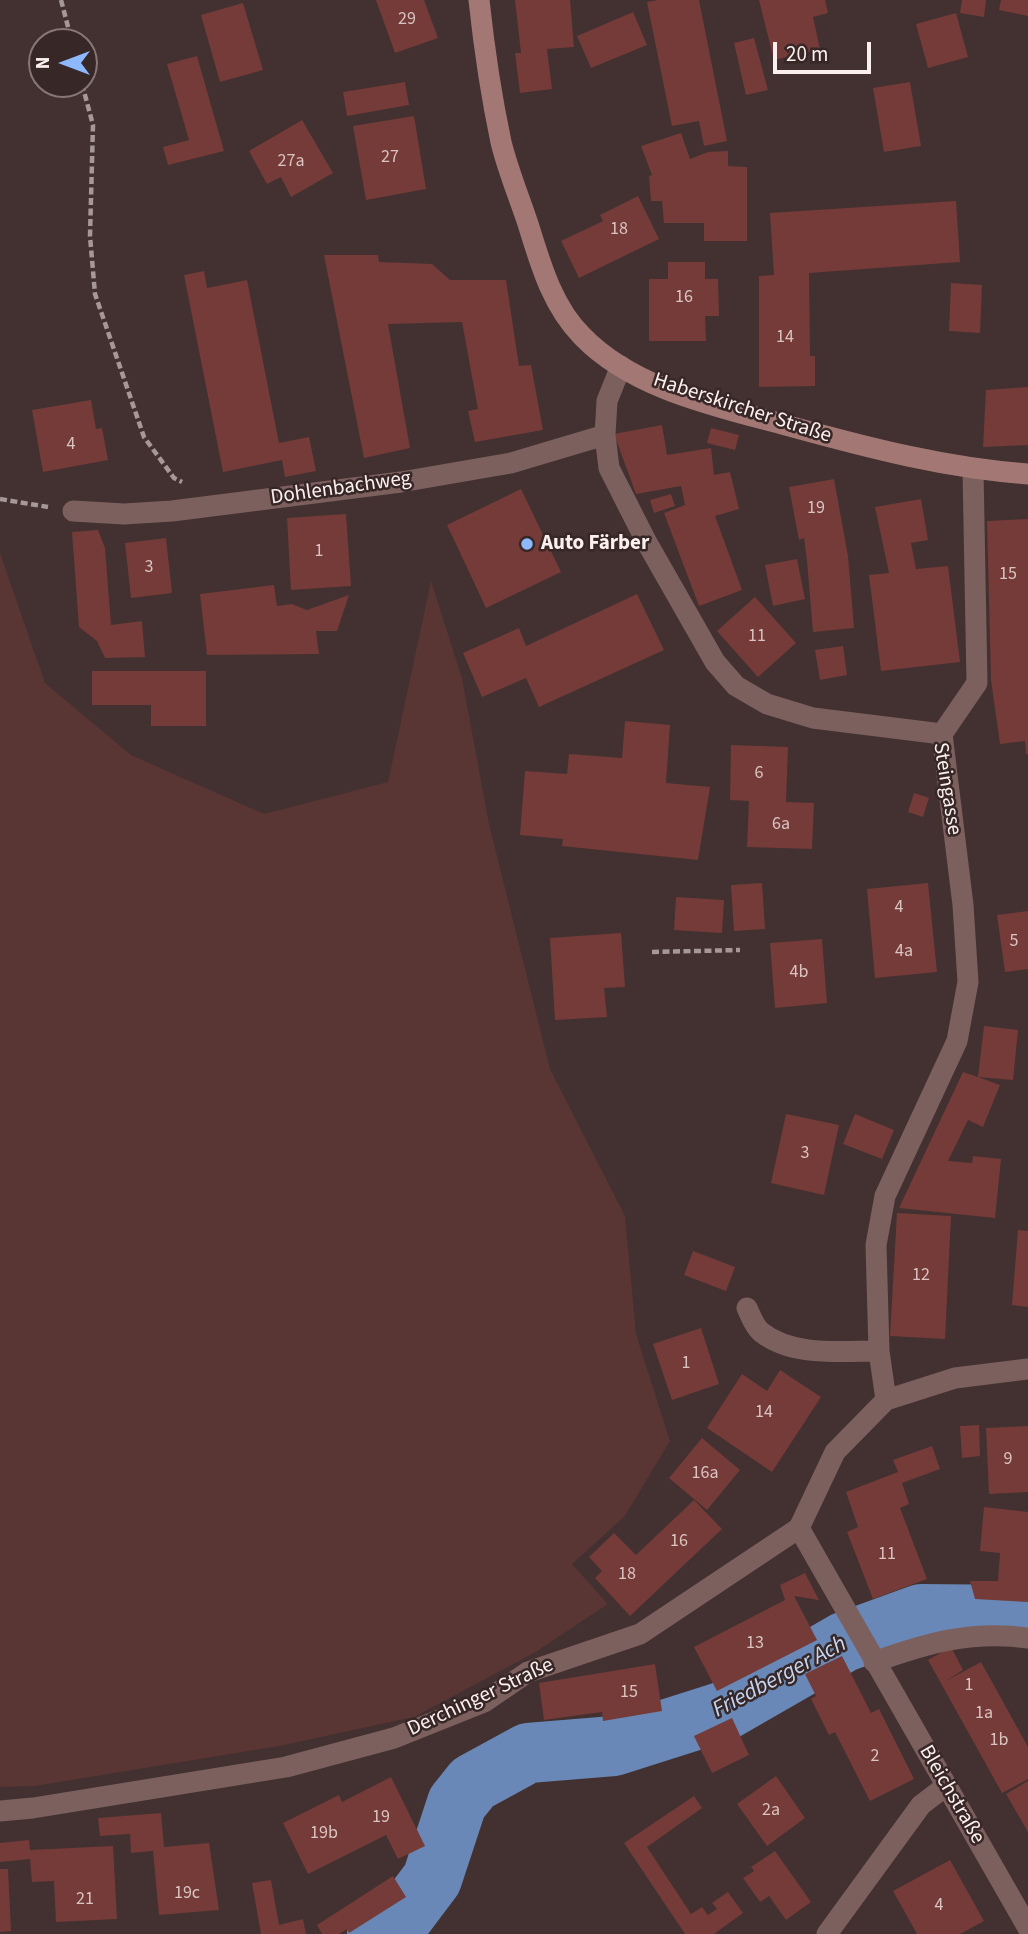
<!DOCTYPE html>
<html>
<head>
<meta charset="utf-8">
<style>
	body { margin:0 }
	#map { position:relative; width:1028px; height:1934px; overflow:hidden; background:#423130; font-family:"Source Sans 3",sans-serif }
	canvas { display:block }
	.north { position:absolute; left:28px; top:28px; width:70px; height:70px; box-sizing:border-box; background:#372726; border:2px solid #867776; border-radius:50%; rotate:270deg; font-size:19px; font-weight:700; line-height:28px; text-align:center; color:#fcf0ef }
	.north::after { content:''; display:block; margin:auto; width:24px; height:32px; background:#8db9fc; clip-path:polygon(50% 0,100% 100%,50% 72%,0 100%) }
	.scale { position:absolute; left:773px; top:42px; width:98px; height:32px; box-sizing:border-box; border:4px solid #fcf0ef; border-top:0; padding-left:9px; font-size:21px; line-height:24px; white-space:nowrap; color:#fcf0ef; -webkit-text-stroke:5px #372726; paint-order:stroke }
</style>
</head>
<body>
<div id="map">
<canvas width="1028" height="1934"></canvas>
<div class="north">N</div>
<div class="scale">20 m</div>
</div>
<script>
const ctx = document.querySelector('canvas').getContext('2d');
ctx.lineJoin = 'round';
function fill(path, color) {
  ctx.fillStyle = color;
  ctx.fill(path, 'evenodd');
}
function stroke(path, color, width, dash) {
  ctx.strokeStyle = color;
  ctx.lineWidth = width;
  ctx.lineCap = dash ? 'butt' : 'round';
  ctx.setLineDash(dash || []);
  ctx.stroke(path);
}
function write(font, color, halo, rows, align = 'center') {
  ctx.font = font + ' "Source Sans 3",sans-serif';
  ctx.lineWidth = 5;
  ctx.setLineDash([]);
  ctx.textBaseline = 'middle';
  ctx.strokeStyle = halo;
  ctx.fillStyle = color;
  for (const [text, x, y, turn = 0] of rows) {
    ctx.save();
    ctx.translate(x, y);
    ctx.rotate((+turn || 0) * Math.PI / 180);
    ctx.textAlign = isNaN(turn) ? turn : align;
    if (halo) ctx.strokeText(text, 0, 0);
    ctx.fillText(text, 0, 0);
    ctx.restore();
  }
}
const green = new Path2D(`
	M0 553 45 683 131 755 264 814 388 782 431 581 462 678 489 824 550 1069 625 1216 636 1334 670 1441 625 1516 572 1564 608 1604 534 1653 414 1717 279 1746 35 1786 0 1787Z`);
const river = new Path2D(`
	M377 1934 398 1924 432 1879 457 1803 473 1783 528 1753 614 1746 724 1711 844 1642 921 1614 1028 1615`);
const building = new Path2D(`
	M376 0H424L438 38 395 53Z
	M515 0H570L574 47 547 49 552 89 520 93 515 53H521Z
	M658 0H699L727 141 704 146 699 121 672 126 647 2Z
	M759 0H825L828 13 813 17 820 49 774 60Z
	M962 0H986L984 17 960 13Z
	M1001 0H1028V16L999 10Z
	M243 3 263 70 220 82 201 15Z
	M633 12 647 45 591 68 577 36Z
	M956 13 968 57 928 68 916 24Z
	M754 38 768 90 746 95 734 43Z
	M197 56 224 151 168 165 163 147 189 140 167 64Z
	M405 82 409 105 347 116 343 92Z
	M910 82 921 146 884 152 873 88Z
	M414 116 426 189 366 200 353 126Z
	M302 120 333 173 291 197 281 177 267 184 249 151Z
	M681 133 690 159 708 152 728 151V166L747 167V241H704V223H664L662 201H651L649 176 652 175 641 146Z
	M638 196 659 239 579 278 561 241 603 221 600 215Z
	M956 201 960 262 809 273 810 356H815V386L759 387V276L774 275 770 213Z
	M324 255H378L379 262 432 264 450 280H506L519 366 531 365 543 430 475 442 468 411 478 409 462 322 388 324 410 448 364 458Z
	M668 262H705V279H718L719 316H705L706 341H649V279H668Z
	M204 271 207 288 247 280 279 443 309 437 316 471 285 477 282 460 223 472 184 275Z
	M951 283 982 285 980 333 949 331Z
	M1028 387V445L983 447 986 390Z
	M91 400 96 429 102 428 108 460 43 472 32 410Z
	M662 425 667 455 711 448 714 475 730 472 739 509 715 516 742 590 699 606 664 513 685 505 681 486 636 494 614 434Z
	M711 428 739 435 735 450 707 443Z
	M834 479 848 556 854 628 813 632 807 561 804 538 799 540 789 487Z
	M521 489 561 572 486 608 447 525Z
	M671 494 675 506 654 513 650 500Z
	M921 499 928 540 911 543 916 569 948 566 960 662 881 671 869 575 889 573 875 507Z
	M346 514 351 586 291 590 287 518Z
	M1028 519V754H1026L1025 741 1000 744 991 680 987 521Z
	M98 530 105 548 111 625 142 621 145 657 105 658 97 641 79 627 72 532Z
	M166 538 172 593 131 598 125 543Z
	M797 559 805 599 773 606 765 565Z
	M274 585 277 606 292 604 307 610 349 595 337 631H316L319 654 207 655 200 594Z
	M637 594 664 650 539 707 526 678 482 697 463 653 519 628 526 646Z
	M755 597 796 643 758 677 717 631Z
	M843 646 847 675 820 680 815 650Z
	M92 671H206V726H151V705H92Z
	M625 721 670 725 666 783 710 787 698 860 562 846 563 839 520 835 525 771 567 774 569 754 622 758Z
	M731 745 788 747 786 802 814 803 812 849 747 847 749 801 730 800Z
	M914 793 929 798 923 817 908 812Z
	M762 883 765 929 734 931 731 885Z
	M928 883 937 972 875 978 867 889Z
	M676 897 724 900 722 933 674 930Z
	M1028 911V969L1005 972 997 915Z
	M621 933 625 987 604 988 607 1017 555 1020 550 938Z
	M822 939 827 1003 775 1008 770 943Z
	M984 1026 1018 1030 1013 1080 978 1077 1000 1085 983 1127 968 1120 948 1161 972 1163 973 1156 1001 1159 995 1218 899 1208 963 1072 978 1077Z
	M786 1114 839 1125 824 1195 771 1183Z
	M855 1114 894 1130 882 1159 843 1144Z
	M897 1213 951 1216 945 1339 890 1336Z
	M1018 1230 1028 1231V1307L1012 1305Z
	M693 1251 735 1267 726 1291 684 1275Z
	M701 1328 719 1384 672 1400 653 1344Z
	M780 1370 821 1397 772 1472 707 1428 742 1374 767 1391Z
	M979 1425 980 1456 962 1458 960 1426Z
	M1028 1426V1492L989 1494 986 1428Z
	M702 1438 740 1470 707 1510 669 1478Z
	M932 1446 940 1469 902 1483 909 1504 900 1508 927 1579 873 1599 847 1532 858 1527 846 1492 898 1472 893 1460Z
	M694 1500 722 1529 630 1616 595 1578 602 1571 589 1557 614 1533 636 1555Z
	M984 1507 1028 1512V1602L975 1599 970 1581H998L1000 1553 980 1551Z
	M805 1573 819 1600 794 1596 817 1640 717 1691 694 1647 785 1600 780 1585Z
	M951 1647 963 1670 946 1681 981 1662 1028 1747V1779L1002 1793 928 1660Z
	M842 1656 871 1713 879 1709 914 1779 870 1801 835 1732 829 1735 811 1699 816 1696 805 1674Z
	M655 1664 662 1711 603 1721 602 1712 544 1720 539 1683Z
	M732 1718 749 1755 712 1773 694 1736Z
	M776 1776 805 1818 767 1846 737 1804Z
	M391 1777 425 1846 398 1859 386 1835 308 1874 283 1823 339 1795 342 1802Z
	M1028 1781V1832L1006 1794Z
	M694 1796 702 1808 647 1847 691 1914 702 1907 708 1915 717 1909 712 1903 728 1892 743 1913 714 1934H685L624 1843Z
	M161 1813 164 1847 209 1843 219 1910 159 1915 153 1851 131 1853 130 1834 100 1836 98 1818Z
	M29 1840 30 1850 113 1846 117 1919 56 1922 54 1881 32 1882 30 1859 0 1862V1843Z
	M775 1851 811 1902 786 1920 769 1896 760 1902 743 1878 754 1871 751 1867Z
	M950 1860 984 1921 960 1934H917L893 1891Z
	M0 1869H8L11 1931 0 1932Z
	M393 1876 406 1897 349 1933 347 1929 339 1934H322L317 1925Z
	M271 1880 279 1925 303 1919 306 1934H261L252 1883Z`);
const path = new Path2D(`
	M61 0 72 42
	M82 84 93 125 90 236 95 294 144 437 174 478 182 482
	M0 499 48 507
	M652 952 740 950`);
const street = new Path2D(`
	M621 366 607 401 605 435 609 468 646 541 715 662 736 686 767 704 813 718 942 734 963 905 968 982 957 1041 885 1196 876 1245 879 1351 886 1400
	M73 511 124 514 172 511 401 482 511 463 605 435
	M942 734 977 683 973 470
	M747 1308C751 1316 754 1326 761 1332 792 1357 841 1351 879 1351
	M799 1528 1028 1928
	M874 1662C927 1643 972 1630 1028 1638
	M0 1811 33 1808 286 1767 394 1738 484 1702 528 1672 640 1634 799 1528 835 1452 886 1400 955 1378 1028 1369
	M827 1934 921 1805 946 1786`);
const secondary = new Path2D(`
	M479 0C484 47 491 95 501 142 508 171 520 199 529 227 541 266 553 307 582 336 634 390 720 407 789 426 869 448 946 468 1028 474`);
const markers = [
	[527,544,7,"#8db9fc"]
];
const numberNames = [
	["29",407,20],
	["27",390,158],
	["27a",291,162],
	["18",619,230],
	["16",684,298],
	["14",785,338],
	["4",71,445],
	["19",816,509],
	["1",319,552],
	["3",149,568],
	["15",1008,575],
	["11",757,637],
	["6",759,774],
	["6a",781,825],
	["4",899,908],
	["5",1014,942],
	["4a",904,952],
	["4b",799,973],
	["3",805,1154],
	["12",921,1276],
	["1",686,1364],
	["14",764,1413],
	["9",1008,1460],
	["16a",705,1474],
	["16",679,1542],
	["11",887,1555],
	["18",627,1575],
	["13",755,1644],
	["1",969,1686],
	["15",629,1693],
	["1a",984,1714],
	["1b",999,1741],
	["2",875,1757],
	["2a",771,1811],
	["19",381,1818],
	["19b",324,1834],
	["19c",187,1894],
	["21",85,1900],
	["4",939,1906]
];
const streetNames = [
	["Haberskircher Straße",742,409,18],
	["Dohlenbachweg",341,489,-8],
	["Steingasse",946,789,81],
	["Derchinger Straße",481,1698,-25],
	["Bleichstraße",951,1795,60]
];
const poiNames = [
	["Auto Färber",541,544]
];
const waterNames = [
	["Friedberger Ach",780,1678,-28]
];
fill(green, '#593533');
stroke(river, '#6988b7', 60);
fill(building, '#743b38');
stroke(path, '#a69897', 4.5, [7, 3.5]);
stroke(street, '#7c605e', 21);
stroke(secondary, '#a37874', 21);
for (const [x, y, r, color] of markers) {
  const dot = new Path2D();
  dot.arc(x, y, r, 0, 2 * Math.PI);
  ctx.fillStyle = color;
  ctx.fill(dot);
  stroke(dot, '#372726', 2.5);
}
write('18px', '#dac3c1', null, numberNames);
write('21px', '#fcf0ef', '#372726', streetNames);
write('bold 21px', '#fcf0ef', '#372726', poiNames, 'left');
write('italic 23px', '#c4d6f3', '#372726', waterNames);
</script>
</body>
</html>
